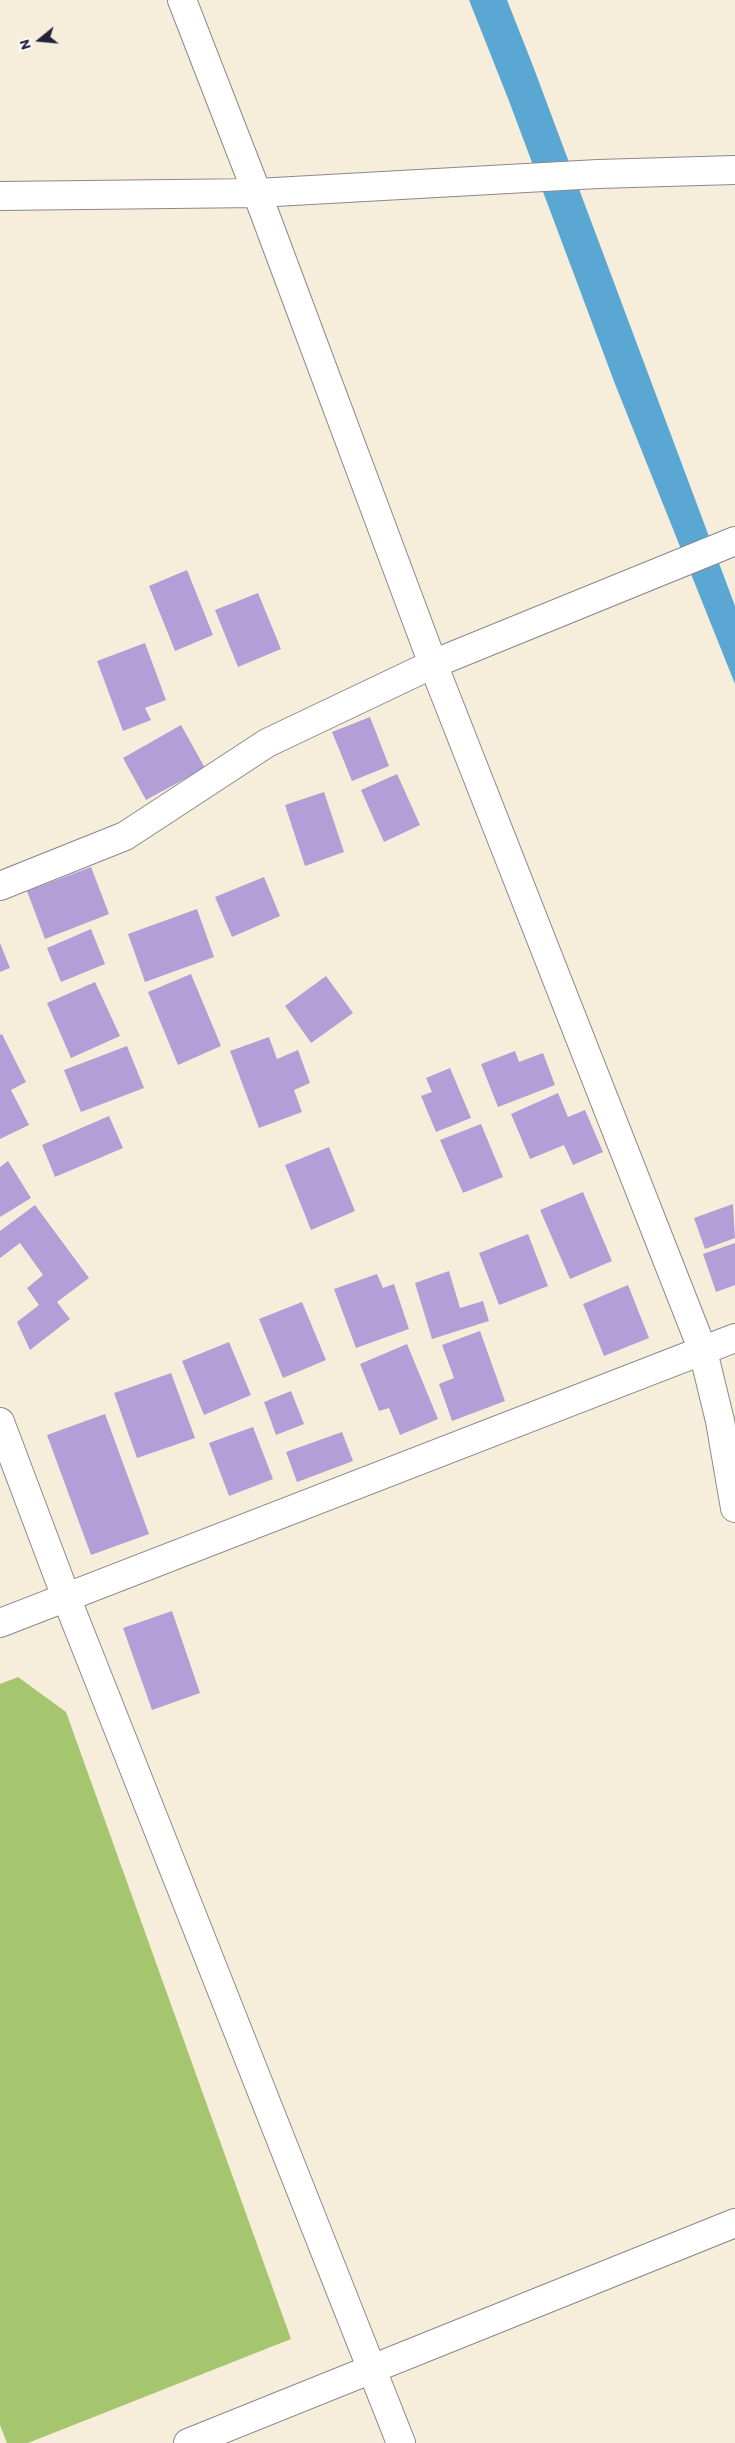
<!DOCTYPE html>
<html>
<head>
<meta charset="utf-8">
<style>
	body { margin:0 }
	#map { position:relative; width:735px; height:2443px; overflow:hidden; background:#f6eedb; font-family:Itim,sans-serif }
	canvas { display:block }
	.north { position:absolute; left:15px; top:15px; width:50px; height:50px; -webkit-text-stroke:4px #fdfcf7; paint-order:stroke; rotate:253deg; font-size:14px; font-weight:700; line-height:20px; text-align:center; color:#22223b }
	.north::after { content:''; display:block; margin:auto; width:18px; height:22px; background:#22223b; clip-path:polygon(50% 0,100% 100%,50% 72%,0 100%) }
</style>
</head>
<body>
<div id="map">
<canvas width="735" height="2443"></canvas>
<div class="north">N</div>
</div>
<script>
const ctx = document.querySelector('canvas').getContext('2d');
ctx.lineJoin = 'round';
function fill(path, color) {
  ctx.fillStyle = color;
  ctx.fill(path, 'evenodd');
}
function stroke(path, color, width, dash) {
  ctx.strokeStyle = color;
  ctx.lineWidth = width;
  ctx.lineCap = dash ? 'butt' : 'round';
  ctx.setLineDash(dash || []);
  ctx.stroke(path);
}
const green = new Path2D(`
	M18 1677 66 1712 291 2339 28 2443H7L0 2425V1684Z`);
const water = new Path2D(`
	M469 0H507L533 66 735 606V684L615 384 509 101Z`);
const building = new Path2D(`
	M187 570 213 635 175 651 149 586Z
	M258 593 281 649 238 667 215 610Z
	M145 643 166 700 145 708 151 720 123 731 97 661Z
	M370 717 389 766 352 781 332 732Z
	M181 725 205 768 146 800 123 758Z
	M397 774 420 825 384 842 361 790Z
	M324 792 344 852 305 866 285 805Z
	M91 867 109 914 45 939 27 891Z
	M264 877 280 916 232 937 215 897Z
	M197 909 214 957 145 982 128 934Z
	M91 929 105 964 61 982 47 948Z
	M0 943 10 968 0 972Z
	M191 974 221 1046 178 1065 148 992Z
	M326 976 353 1013 311 1043 285 1006Z
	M95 982 120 1036 71 1058 47 1003Z
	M2 1034 26 1082 11 1090 29 1125 0 1139V1035Z
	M269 1037 277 1059 298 1050 310 1083 294 1090 302 1112 259 1128 230 1051Z
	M127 1046 144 1088 81 1112 64 1070Z
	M515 1051 519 1062 543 1053 555 1085 498 1107 481 1064Z
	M450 1068 471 1118 436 1132 421 1096 432 1092 426 1078Z
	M558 1093 568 1117 585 1110 603 1152 573 1165 564 1145 530 1159 511 1114Z
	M109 1116 123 1148 55 1177 42 1145Z
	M481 1124 503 1177 463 1193 440 1140Z
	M329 1147 355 1211 311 1230 285 1165Z
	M8 1161 31 1198 0 1217V1167Z
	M583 1192 612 1261 570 1279 540 1210Z
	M733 1204 735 1238 705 1249 694 1218Z
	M35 1205 89 1278 57 1302 70 1319 30 1350 17 1322 39 1305 27 1288 43 1275 20 1243 0 1258V1231Z
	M528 1234 548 1286 499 1305 479 1253Z
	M735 1243V1285L716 1292 703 1254Z
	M449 1271 460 1308 483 1301 489 1321 432 1339 415 1283Z
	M377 1274 383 1288 394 1284 409 1329 356 1348 334 1289Z
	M628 1285 649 1338 604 1356 583 1304Z
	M302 1302 326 1360 283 1378 259 1319Z
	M480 1331 505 1401 452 1421 439 1384 454 1378 442 1345Z
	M229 1342 251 1395 204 1415 182 1361Z
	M407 1344 438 1419 400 1435 389 1408 379 1411 360 1364Z
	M171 1373 195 1438 137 1458 114 1393Z
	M291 1391 304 1424 276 1435 264 1402Z
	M105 1414 149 1534 91 1555 47 1435Z
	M253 1427 273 1479 229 1496 209 1443Z
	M342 1432 353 1461 297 1482 286 1452Z
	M172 1611 200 1693 152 1710 123 1628Z`);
const minor = new Path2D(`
	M182 0 257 193 433 664 703 1351 720 1421 735 1508
	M0 196 257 193 598 174 735 170
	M0 886 125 836 267 743 433 664 735 541
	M0 1422 66 1597 401 2443
	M0 1623 735 1338
	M188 2443 735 2223`);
fill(green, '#a5c66e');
fill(water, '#5aa7d3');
fill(building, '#b49ed7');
stroke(minor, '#8c888b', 30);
stroke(minor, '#fff', 28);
</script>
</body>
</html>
